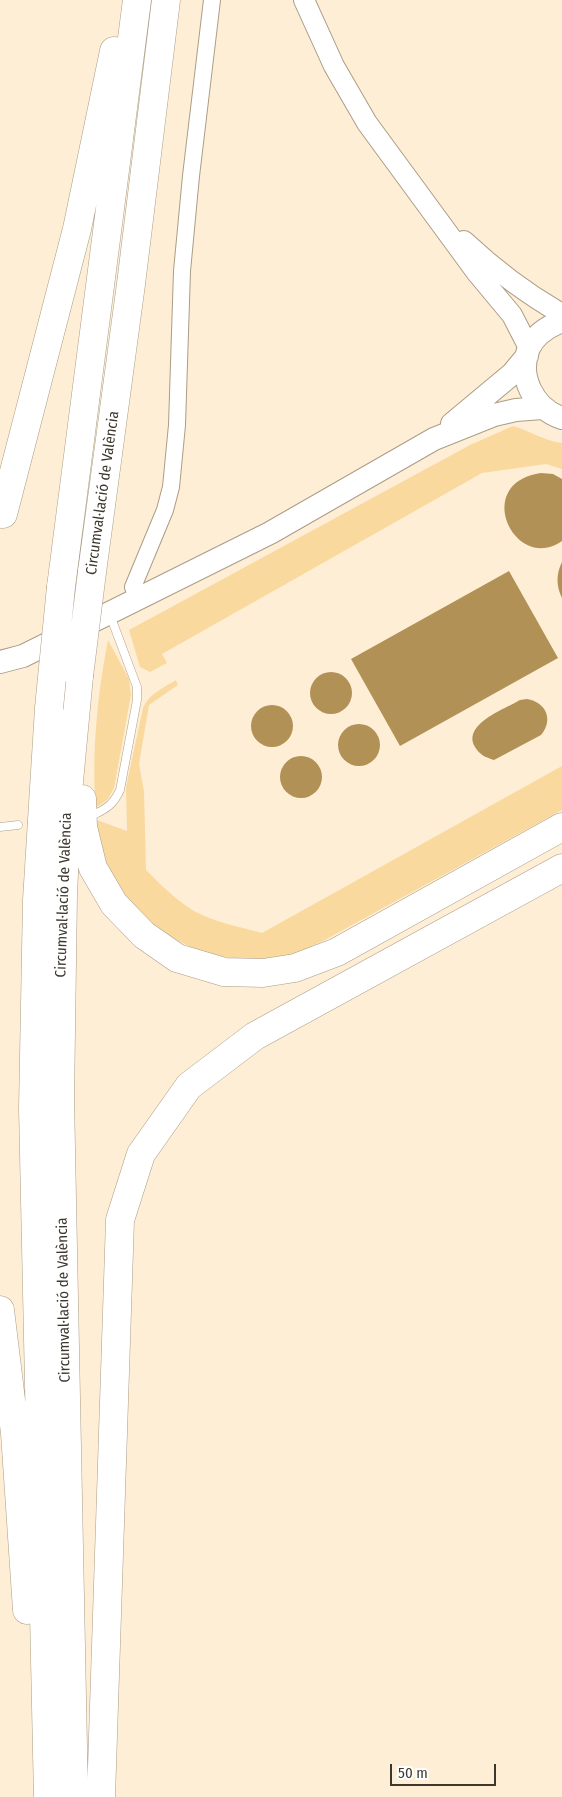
<!DOCTYPE html>
<html>
<head>
<meta charset="utf-8">
<style>
	body { margin:0 }
	#map { position:relative; width:562px; height:1797px; overflow:hidden; background:#fdeed5; font-family:"Fira Sans Condensed",sans-serif }
	canvas { display:block }
	.scale { position:absolute; left:390px; top:1764px; width:106px; height:22px; box-sizing:border-box; border:2px solid #3d382e; border-top:0; padding-left:6px; font-size:15px; line-height:18px; white-space:nowrap; color:#3d382e; -webkit-text-stroke:4px #fff; paint-order:stroke }
</style>
</head>
<body>
<div id="map">
<canvas width="562" height="1797"></canvas>
<div class="scale">50 m</div>
</div>
<script>
const ctx = document.querySelector('canvas').getContext('2d');
ctx.lineJoin = 'round';
function fill(path, color) {
  ctx.fillStyle = color;
  ctx.fill(path, 'evenodd');
}
function stroke(path, color, width, dash) {
  ctx.strokeStyle = color;
  ctx.lineWidth = width;
  ctx.lineCap = dash ? 'butt' : 'round';
  ctx.setLineDash(dash || []);
  ctx.stroke(path);
}
function write(font, color, halo, rows, align = 'center') {
  ctx.font = font + ' "Fira Sans Condensed",sans-serif';
  ctx.lineWidth = 5;
  ctx.setLineDash([]);
  ctx.textBaseline = 'middle';
  ctx.strokeStyle = halo;
  ctx.fillStyle = color;
  for (const [text, x, y, turn = 0] of rows) {
    ctx.save();
    ctx.translate(x, y);
    ctx.rotate((+turn || 0) * Math.PI / 180);
    ctx.textAlign = isNaN(turn) ? turn : align;
    if (halo) ctx.strokeText(text, 0, 0);
    ctx.fillText(text, 0, 0);
    ctx.restore();
  }
}
const green = new Path2D(`
	M513 426C530 431 545 441 562 443V469L546 464 482 473 162 654 167 663 150 672 140 667 129 630 470 445Z
	M108 640 129 679 131 695 114 788 108 799 96 808C91 755 98 691 108 640Z
	M176 680 178 685 149 705 139 764 144 791 146 870C161 885 176 900 194 911 214 922 240 927 262 933L562 766V810L321 942C311 946 302 952 293 955 280 959 264 959 251 959 192 959 143 927 113 877 102 859 98 839 94 819L127 831 126 787 143 708C149 694 163 688 176 680Z`);
const water = new Path2D(`
	M541 473 553 474 562 479V541C515 574 471 483 541 473Z
	M562 562V598C556 586 556 574 562 562Z
	M509 571 558 658 400 746 351 659Z
	M310 693a21 21 0 1 1 42 0a21 21 0 1 1-42 0Z
	M527 699C546 702 554 720 541 735L494 760C485 757 480 755 475 747 462 724 505 709 520 700Z
	M251 726a21 21 0 1 1 42 0a21 21 0 1 1-42 0Z
	M338 745a21 21 0 1 1 42 0a21 21 0 1 1-42 0Z
	M280 777a21 21 0 1 1 42 0a21 21 0 1 1-42 0Z`);
const service = new Path2D(`
	M95 814C108 808 114 803 120 790L137 700V687L110 615
	M0 827 18 825`);
const minor = new Path2D(`
	M137 600 133 587 165 510 171 487 177 425 182 271 191 176 212 0`);
const tertiary = new Path2D(`
	M304 0 334 66 367 123 477 273 512 315 529 348
	M464 241C495 270 525 293 562 314`);
const secondary = new Path2D(`
	M562 321C549 326 535 335 529 348 517 376 534 409 562 418
	M452 424 512 374 527 356
	M0 662 23 656 270 533 434 439 494 415 516 410 542 408`);
const motorway = new Path2D(`
	M3 514 77 229 114 51
	M92 572 131 284 166 0
	M61 587 137 0
	M82 799 83 827 93 868 114 904 144 935 177 958 224 972 263 973 295 968 337 952 562 827
	M0 1310 15 1433 27 1610
	M48 1797 33 1108 37 900 49 708
	M74 1797 60 1099 63 894 68 792 79 676
	M101 1797 120 1220 141 1154 189 1086 255 1036 562 868`);
const motorwayBridge = new Path2D(`
	M79 676 92 572
	M49 708 61 587`);
const streetNames = [
	["Circumval·lació de València",103,493,-82],
	["Circumval·lació de València",64,895,-88],
	["Circumval·lació de València",64,1300,-91]
];
fill(green, '#fad99f');
fill(water, '#b19156');
stroke(service, '#ab9d86', 9);
stroke(minor, '#ab9d86', 18);
stroke(tertiary, '#ab9d86', 22);
stroke(secondary, '#ab9d86', 24);
stroke(motorway, '#ab9d86', 29);
stroke(service, '#fff', 8);
stroke(minor, '#fff', 16);
stroke(tertiary, '#fff', 20);
stroke(secondary, '#fff', 22);
stroke(motorway, '#fff', 28);
stroke(motorwayBridge, '#ab9d86', 29, []);
stroke(motorwayBridge, '#fff', 28);
write('15px', '#3d382e', '#fff', streetNames);
</script>
</body>
</html>
